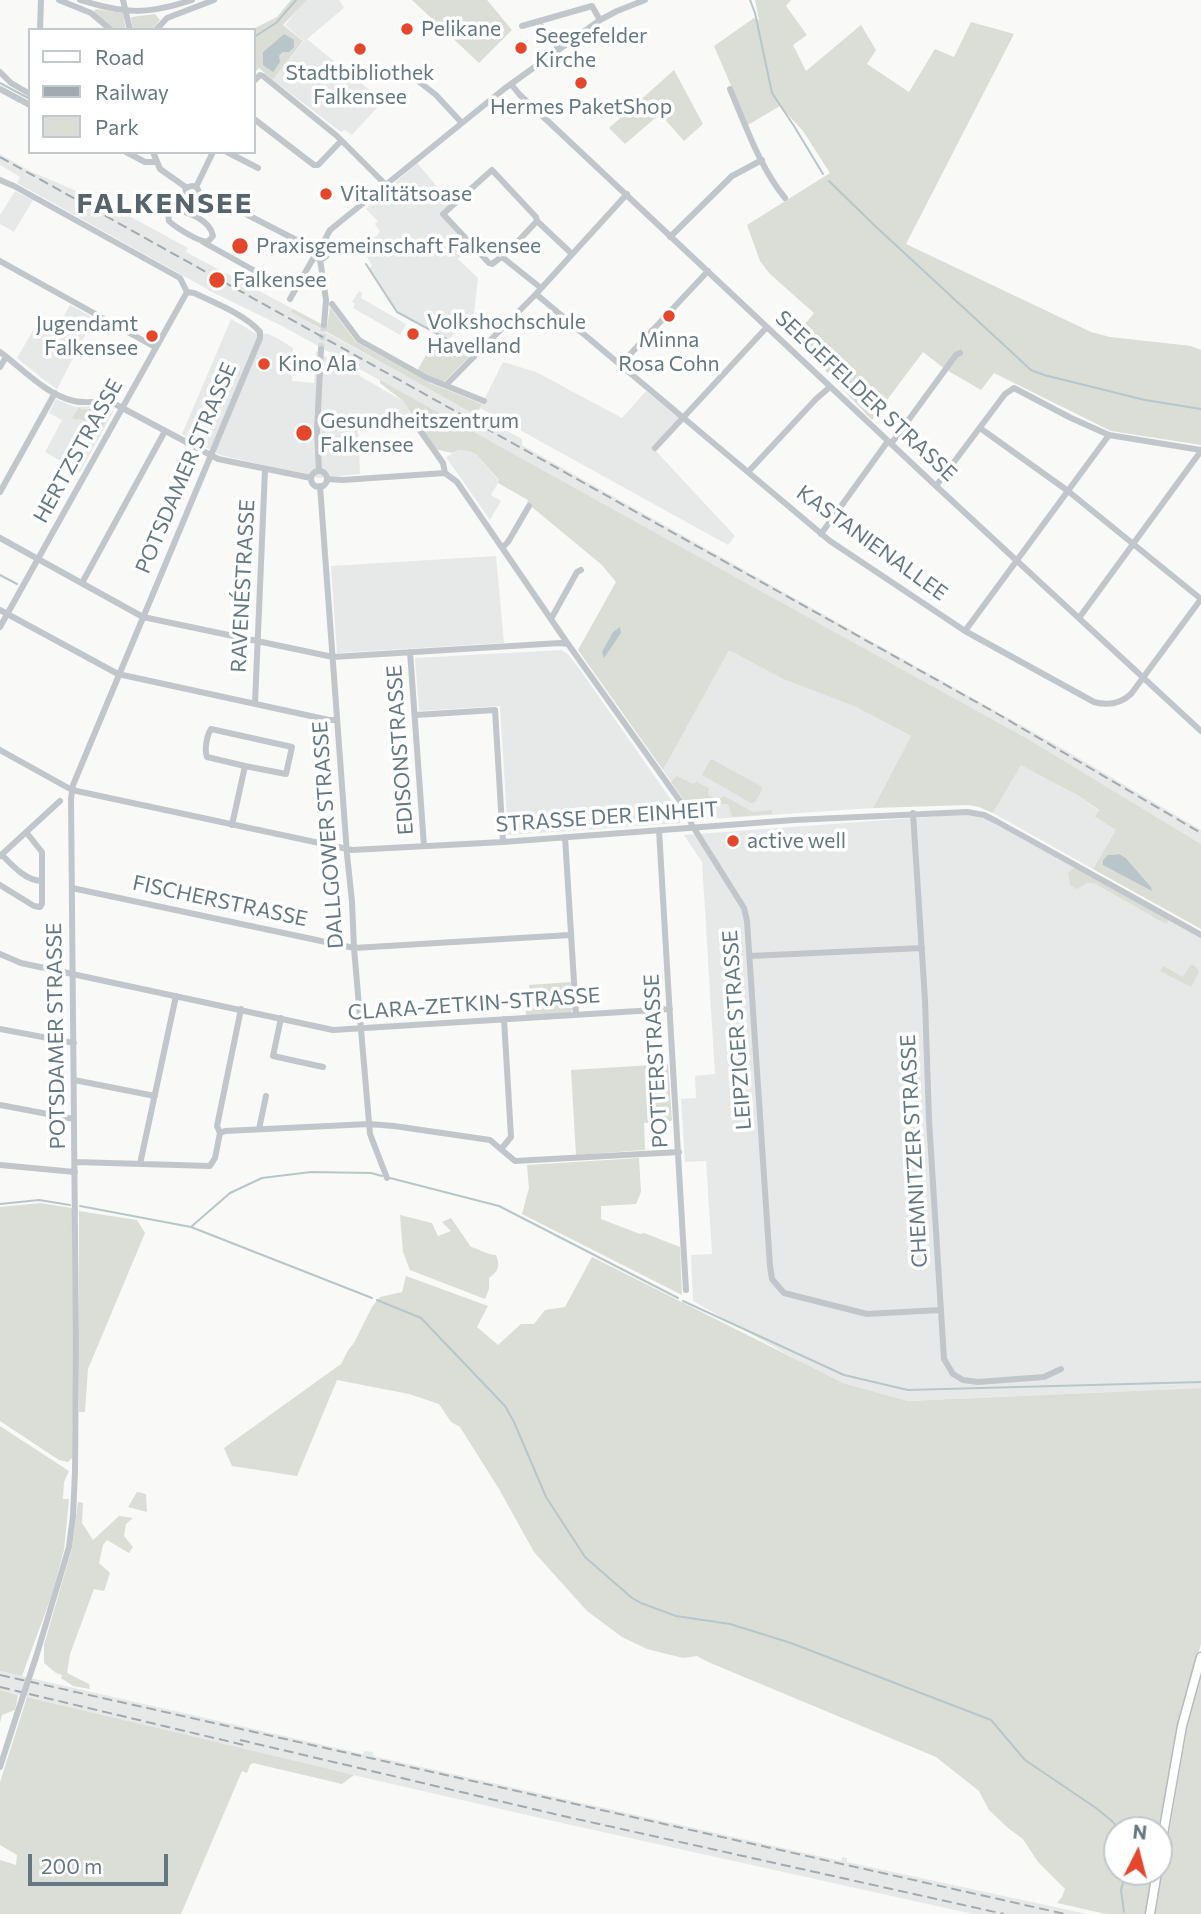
<!DOCTYPE html>
<html>
<head>
<meta charset="utf-8">
<style>
	body { margin:0 }
	#map { position:relative; width:1201px; height:1914px; overflow:hidden; background:#f9f9f7; font-family:Commissioner,sans-serif }
	canvas { display:block }
	.legend { position:absolute; left:28px; top:28px; width:228px; height:126px; box-sizing:border-box; background:#fff; border:2px solid #c1c9cd; margin:0; padding:9px 12px; list-style:none; font-size:21px; color:#647882 }
	.legend li { display:flex; align-items:center; gap:14px; height:35px }
	.legend b { width:35px; border:2px solid #c1c9cd }
	.north { position:absolute; left:1103px; top:1816px; width:70px; height:70px; box-sizing:border-box; background:#fff; border:2px solid #c1c9cd; border-radius:50%; rotate:6deg; font-size:19px; font-weight:700; line-height:28px; text-align:center; color:#647882 }
	.north::after { content:''; display:block; margin:auto; width:24px; height:32px; background:#e4472c; clip-path:polygon(50% 0,100% 100%,50% 72%,0 100%) }
	.scale { position:absolute; left:28px; top:1854px; width:140px; height:32px; box-sizing:border-box; border:4px solid #647882; border-top:0; padding-left:9px; font-size:21px; line-height:24px; white-space:nowrap; color:#647882; -webkit-text-stroke:5px #fff; paint-order:stroke }
</style>
</head>
<body>
<div id="map">
<canvas width="1201" height="1914"></canvas>
<ul class="legend">
<li><b style="height:9px;background:#fff"></b>Road</li>
<li><b style="height:9px;background:#a1aaaf"></b>Railway</li>
<li><b style="height:19px;background:#daded6"></b>Park</li>
</ul>
<div class="north">N</div>
<div class="scale">200 m</div>
</div>
<script>
const ctx = document.querySelector('canvas').getContext('2d');
ctx.lineJoin = 'round';
function fill(path, color) {
  ctx.fillStyle = color;
  ctx.fill(path, 'evenodd');
}
function stroke(path, color, width, dash) {
  ctx.strokeStyle = color;
  ctx.lineWidth = width;
  ctx.lineCap = dash ? 'butt' : 'round';
  ctx.setLineDash(dash || []);
  ctx.stroke(path);
}
function write(font, color, halo, rows, align = 'center') {
  ctx.font = font + ' Commissioner,sans-serif';
  ctx.lineWidth = 7;
  ctx.setLineDash([]);
  ctx.textBaseline = 'middle';
  ctx.strokeStyle = halo;
  ctx.fillStyle = color;
  for (const [text, x, y, turn = 0] of rows) {
    ctx.save();
    ctx.translate(x, y);
    ctx.rotate((+turn || 0) * Math.PI / 180);
    ctx.textAlign = isNaN(turn) ? turn : align;
    if (halo) ctx.strokeText(text, 0, 0);
    ctx.fillText(text, 0, 0);
    ctx.restore();
  }
}
const built = new Path2D(`
	M306 0H339L344 8 307 39 383 101 352 135 345 130 341 132 273 80 304 41 285 25Z
	M0 154 30 171 109 205 188 248 186 252 293 309 292 312 327 333 522 439V445L559 466 1053 743 1201 830V844L1030 741 282 326 214 293 17 183 20 177 0 165Z
	M417 163 451 203 439 213 471 247 458 259 478 278 474 313 447 341 397 311 390 303 368 269 372 266 363 249 380 232 375 224 378 221 366 209Z
	M15 191 33 200 14 232 0 224V215Z
	M359 291 362 293 361 298 406 324 400 335 353 308 355 304 352 302Z
	M70 305 94 318 57 389 44 380 17 358 35 327 52 336Z
	M231 319 255 333 268 334 277 338 293 348 292 381 314 383 316 351 403 401 417 423 412 426 358 428 360 474 319 478 220 455 182 434Z
	M503 362 536 372 622 418 646 391 681 418 655 450 735 536 728 545 480 408Z
	M56 399 75 407 108 406 113 409V412L80 472 45 452 62 420 49 413Z
	M459 450 468 451 476 454 499 481 491 495 501 501 490 520 446 457Z
	M496 556 504 643 337 653 331 566Z
	M729 649 783 679 856 707 911 736 873 808 697 820 663 770Z
	M561 650 568 654 581 671 681 814 682 818 680 823 508 835 500 706 419 711 415 658Z
	M1021 764 1079 796 1099 811 1096 818 1117 830 1093 869 993 813Z
	M954 815H967L983 818 994 823 1201 938V1388L908 1401 843 1383 802 1363 693 1301 691 1255 712 1254 706 1161 685 1162 681 1099 696 1098 695 1076 715 1074 702 862 684 835Z
	M0 1671 363 1754 364 1751 373 1752V1756L841 1861 842 1857 847 1858V1862L1087 1914H973L562 1823 248 1751 0 1690Z`);
const green = new Path2D(`
	M291 0H307L283 25 303 41 273 80 259 68 254 73V30H251L277 17ZM284 34 283 52 279 56 263 52Z
	M412 0H487L512 30 479 63Z
	M755 0H791L786 6 807 35 793 45 806 71 861 25 876 50 867 64 909 92 935 49 954 57 971 22 1014 34 906 244 1091 332 1110 337 1191 346 1201 350V445L1111 431 994 373 981 390 945 369 923 352 872 420 794 338 814 313 770 274 760 261 747 225 830 173 803 131 780 106 748 125 714 46 754 18 759 20Z
	M96 9 123 13 126 30H115L95 13 94 11Z
	M155 14 160 20 152 30H133L131 17Z
	M674 70 703 124 684 141 660 114 625 144 609 128Z
	M330 307 356 342 430 383 482 404 476 415 291 312 293 309 327 327Z
	M436 337 471 355 443 383 417 371Z
	M380 380 1031 741 1201 844V929L1093 869 1116 830 1095 817 1099 810 1079 796 1021 765 993 813 979 807 968 805 873 808 911 736 856 707 783 679 729 650 663 770 578 650 616 582 602 565 527 503 528 500 498 483 499 480 476 454 468 451 459 450 452 453 435 449 403 401 380 383ZM1118 854 1126 858 1151 887 1108 855Z
	M79 408 83 410 102 408 108 415 102 429 78 418 77 420 72 418Z
	M710 760H713L761 786 762 790 755 802 751 803 702 775Z
	M677 776 693 784 700 779 697 782 709 788 708 795 718 800 724 796 753 812 772 810V814L732 817 728 804 689 807 671 782Z
	M1076 868 1169 920 1166 924 1094 883H1087L1077 889 1070 885 1068 873 1072 869Z
	M1191 964 1197 968 1199 972 1191 987 1160 971 1163 966 1183 977Z
	M571 982 573 1010 570 1013 526 1016 525 998H530L529 985Z
	M668 1064 672 1121 644 1123 645 1150 576 1155 571 1070Z
	M639 1158 641 1192 636 1204 601 1206V1219L640 1234 644 1233 680 1247 682 1295 522 1214 529 1188 527 1165Z
	M40 1203 72 1208 74 1364 72 1458 68 1462 59 1460 0 1421V1207Z
	M79 1211 137 1220 145 1233 88 1369 85 1412H79Z
	M400 1215 432 1223 438 1236 451 1231 442 1222 451 1218 471 1247C480 1249 487 1255 496 1255 500 1266 499 1271 489 1278V1289L485 1299 410 1270 403 1252Z
	M592 1257 843 1383 908 1401 1201 1388V1644L1180 1718 1158 1830H1117V1872H1151L1146 1914H1106L1057 1903 1062 1897 1065 1889 1038 1862 1023 1839 1008 1828 989 1810 979 1791 936 1757 708 1662 697 1656 683 1658 647 1649 622 1637 587 1611 534 1552 499 1489 460 1427 451 1422 439 1404 409 1394 337 1380 297 1476 232 1466 224 1448 341 1364 349 1349 354 1343 372 1307 380 1297 402 1292 406 1276 488 1306 477 1327 498 1345 521 1324H534L545 1310 565 1307Z
	M0 1426 69 1471 64 1482 63 1499H69L64 1550 51 1597 22 1676 0 1671Z
	M137 1492 146 1494 147 1512 128 1507Z
	M78 1502 83 1503 82 1523 93 1540 119 1516 133 1518 126 1524 124 1536 133 1547 129 1553 107 1540 103 1545 99 1563 110 1573 104 1591 94 1589 70 1654 67 1673 89 1684 90 1689 73 1686 61 1678 62 1675 56 1673 44 1663V1645L72 1548Z
	M1201 1677V1914H1155L1187 1729Z
	M0 1690 18 1695 15 1710 2 1715 0 1723Z
	M27 1697 354 1775 342 1784 253 1763 250 1765 247 1773 242 1771 181 1914H0V1860L16 1865 17 1855 0 1845V1782Z`);
const water = new Path2D(`
	M284 34 294 40V47L289 52H283L279 56 280 62 273 72 263 65V52Z
	M620 627 621 633 604 658 602 652 613 632Z
	M1119 854 1126 858 1151 887 1152 891 1103 865V860L1108 855Z`);
const stream = new Path2D(`
	M750 0 755 13 772 93 794 126 823 174
	M254 37 276 23 296 0
	M0 83 30 99
	M829 181 874 225 1031 370 1044 375 1145 400 1201 409
	M366 264 397 312 471 352
	M0 575 17 584
	M390 1178 499 1206 678 1298
	M0 1204 39 1200 70 1205
	M80 1206 191 1227 372 1298
	M192 1226 230 1193 262 1178 311 1172 371 1173 382 1176
	M377 1300 421 1318 505 1406 514 1422 546 1497 585 1557 632 1598 641 1603 676 1616 730 1624 791 1643 991 1720 1025 1760 1096 1808 1113 1822 1119 1830
	M683 1301 844 1375 908 1390 1201 1382
	M1124 1912 1121 1890 1126 1872`);
const minorTunnel = new Path2D(`
	M321 349 324 325`);
const minor = new Path2D(`
	M59 0 91 13 111 30
	M80 0C125 14 147 15 192 0
	M123 0 130 30
	M538 22 558 48
	M522 26 592 6 600 20
	M40 30 41 0
	M156 30 167 18 214 0
	M399 66 436 95 461 122
	M0 72 11 83 30 94
	M254 81 260 75 263 76 337 136 386 185
	M511 84 519 94 936 486 1201 731
	M0 89 30 105
	M730 89C745 124 760 168 785 198
	M254 119 314 165H318L341 141
	M126 152 145 162H156
	M153 152 160 169 187 188
	M227 152 258 168
	M0 180 14 186 180 278 187 292
	M185 193a7 7 0 1 1 14 0a7 7 0 1 1-14 0Z
	M196 187 213 152
	M199 195 238 210 312 248
	M172 208C187 212 210 219 213 236 211 238 210 240 208 241 201 244 174 226 169 221 166 209 177 201 186 198
	M537 221 508 252 492 264 489 263 443 214 492 170 536 217 537 221 572 254
	M670 237 732 176 762 160
	M203 242 282 286 286 285 290 282
	M312 251a8 8 0 1 1 16 0a8 8 0 1 1-16 0Z
	M323 243 330 230 504 89 600 20 617 11 645 0
	M502 257 541 288
	M320 259 326 300 324 325
	M0 261 155 347
	M536 294 830 541 965 631 1094 702C1108 706 1120 704 1131 694L1201 599
	M290 299 314 257
	M332 304 359 340 427 378 484 401
	M0 352C23 369 45 394 74 401 87 404 100 400 113 403L218 459 311 478
	M620 365 708 271
	M0 367 6 357
	M446 385 536 294 627 194
	M414 422 443 463 445 473 457 482 568 644 685 808 692 825 744 908 747 921 770 1266 772 1279 784 1293 867 1314 940 1310
	M980 428 1068 491 1201 599
	M891 444 956 355 960 353
	M655 448 767 327
	M319 471 317 430 321 349
	M311 479a8 8 0 1 1 16 0a8 8 0 1 1-16 0Z
	M748 472 816 399 830 387
	M327 479 343 480 445 473
	M320 486 347 854 352 902 354 948 370 1134 387 1178
	M936 486 1005 394 1014 388 1071 418 1109 435 1201 450
	M0 492 55 393
	M821 534 888 441
	M0 538 143 617 333 657 560 643 568 644
	M503 547 508 542 529 506
	M82 583 165 431
	M0 610 118 674 329 720H337
	M1079 618 1201 451
	M551 619 577 572 581 570
	M0 627 187 292
	M965 631 1109 435
	M410 652 424 846
	M255 703 265 470
	M416 715 495 710 503 842
	M0 750 72 790 352 850 503 842 794 820 967 812 984 815 996 821 1201 935
	M913 813 925 1000 929 1120 944 1359 953 1374 963 1380 978 1382 1044 1377 1061 1369
	M232 825 245 766 286 774 292 747 211 729C207 735 204 750 207 757L245 766
	M659 830 686 1290
	M565 837 576 1014
	M2 855C13 866 25 880 41 881
	M0 856 60 801
	M0 885 34 906 40 907 42 904V852L26 832
	M72 888 354 948 570 935
	M0 954 21 963 333 1030 670 1009
	M750 956 922 948
	M281 1018 273 1056 323 1067
	M0 1029 74 1043
	M74 1080 155 1096
	M0 1105 74 1119
	M259 1129 266 1096
	M220 1133 217 1126 241 1009
	M502 1148 511 1137 504 1019
	M75 1162 210 1166 215 1158 220 1133 225 1131 369 1124 394 1126 490 1140 515 1161 679 1152
	M140 1164 176 996
	M0 1165 75 1172
	M36 1657 69 1547 73 1516 75 1472 76 1343 71 799 73 785 260 338V332C246 315 213 302 194 293L187 292
	M0 1767 17 1714`);
const major = new Path2D(`
	M1159 1857 1182 1726 1201 1657
	M1150 1914 1157 1872`);
const rail = new Path2D(`
	M0 157 996 713 1201 833
	M0 1675 1065 1914
	M0 1687 248 1746
	M240 1740 563 1816 1004 1914`);
const minorBridge = new Path2D(`
	M17 1714 36 1657`);
const markers = [
	[407,29,7,"#e4472c"],
	[521,48,7,"#e4472c"],
	[360,49,7,"#e4472c"],
	[581,83,7,"#e4472c"],
	[326,194,7,"#e4472c"],
	[240,246,9,"#e4472c"],
	[217,280,9,"#e4472c"],
	[669,316,7,"#e4472c"],
	[413,334,7,"#e4472c"],
	[152,336,7,"#e4472c"],
	[264,364,7,"#e4472c"],
	[304,433,9,"#e4472c"],
	[733,841,7,"#e4472c"]
];
const poiNames = [
	["Pelikane",421,29],
	["Seegefelder",535,36],
	["Kirche",535,60],
	["Stadtbibliothek",360,73,"center"],
	["Falkensee",360,97,"center"],
	["Hermes PaketShop",581,107,"center"],
	["Vitalitätsoase",340,194],
	["Praxisgemeinschaft Falkensee",256,246],
	["Falkensee",233,280],
	["Volkshochschule",427,322],
	["Havelland",427,346],
	["Jugendamt",138,324,"right"],
	["Falkensee",138,348,"right"],
	["Minna",669,340,"center"],
	["Rosa Cohn",669,364,"center"],
	["Kino Ala",278,364],
	["Gesundheitszentrum",320,421],
	["Falkensee",320,445],
	["active well",747,841]
];
const streetNames = [
	["SEEGEFELDER STRASSE",866,396,43],
	["HERTZSTRASSE",78,451,-61],
	["POTSDAMER STRASSE",186,468,-67],
	["KASTANIENALLEE",872,543,36],
	["RAVENÉSTRASSE",243,586,-87],
	["EDISONSTRASSE",400,750,-94],
	["STRASSE DER EINHEIT",607,817,-4],
	["DALLGOWER STRASSE",328,835,-94],
	["FISCHERSTRASSE",220,901,12],
	["CLARA-ZETKIN-STRASSE",474,1004,-4],
	["LEIPZIGER STRASSE",737,1030,-94],
	["POTSDAMER STRASSE",56,1036,-91],
	["POTTERSTRASSE",656,1061,-93],
	["CHEMNITZER STRASSE",914,1151,-93]
];
const districtNames = [
	["FALKENSEE",165,204]
];
fill(built, '#e7e9e8');
fill(green, '#daded6');
fill(water, '#b8c6c9');
stroke(stream, '#b8c6c9', 2);
stroke(minorTunnel, '#d4d9da', 6, [6, 3]);
stroke(major, '#b4babd', 11);
stroke(minor, '#c0c6c9', 6);
stroke(major, '#fff', 8);
stroke(rail, '#a1aaaf', 2, [10, 5]);
stroke(minorBridge, '#c0c6c9', 6);
for (const [x, y, r, color] of markers) {
  const dot = new Path2D();
  dot.arc(x, y, r, 0, 2 * Math.PI);
  ctx.fillStyle = color;
  ctx.fill(dot);
  stroke(dot, '#fff', 2.5);
}
write('21px', '#647882', '#fff', poiNames, 'left');
write('21px', '#647882', '#fff', streetNames);
ctx.letterSpacing = '2px';
write('bold 28px', '#56656d', '#fff', districtNames);
ctx.letterSpacing = '0px';
</script>
</body>
</html>
